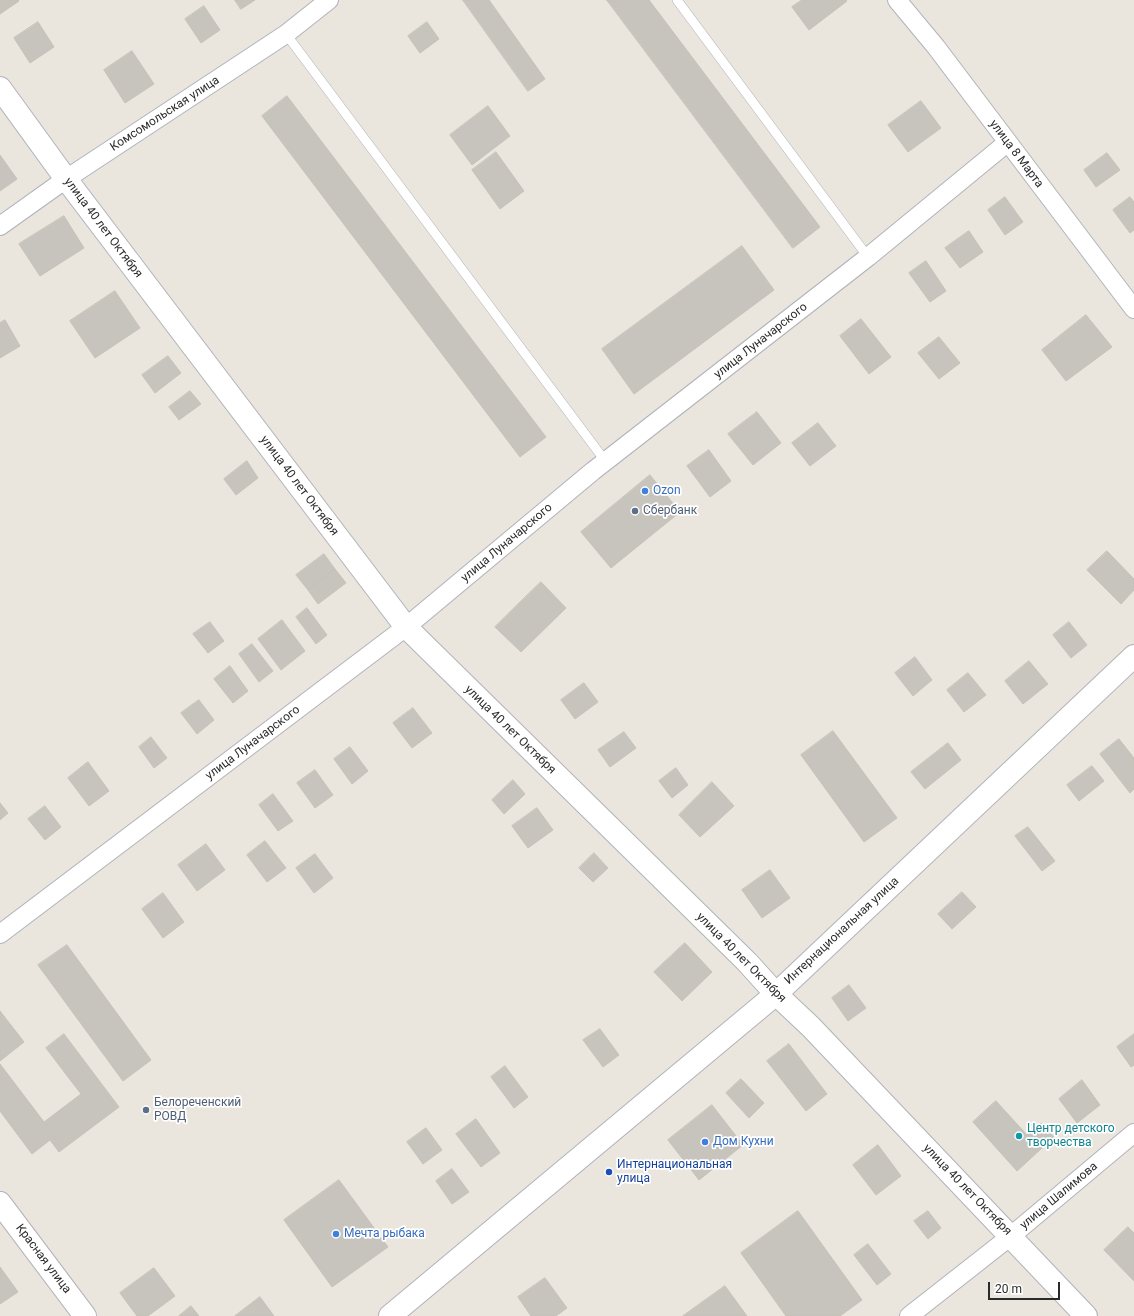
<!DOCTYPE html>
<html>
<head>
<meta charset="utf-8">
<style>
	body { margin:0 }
	#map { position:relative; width:1134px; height:1316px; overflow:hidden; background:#eae6dd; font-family:Roboto,sans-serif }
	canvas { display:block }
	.scale { position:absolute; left:988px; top:1282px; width:72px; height:18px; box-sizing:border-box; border:2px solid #2a2a2a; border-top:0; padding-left:5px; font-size:12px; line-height:14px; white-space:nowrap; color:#2a2a2a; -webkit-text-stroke:3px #fff; paint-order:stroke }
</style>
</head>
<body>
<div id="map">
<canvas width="1134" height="1316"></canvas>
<div class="scale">20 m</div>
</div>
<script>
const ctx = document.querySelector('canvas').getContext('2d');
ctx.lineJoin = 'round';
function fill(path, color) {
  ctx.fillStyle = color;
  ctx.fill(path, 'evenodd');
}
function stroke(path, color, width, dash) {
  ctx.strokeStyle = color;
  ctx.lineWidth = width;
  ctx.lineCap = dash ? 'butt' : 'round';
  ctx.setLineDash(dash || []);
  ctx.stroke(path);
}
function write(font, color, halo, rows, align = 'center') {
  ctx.font = font + ' Roboto,sans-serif';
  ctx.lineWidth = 3.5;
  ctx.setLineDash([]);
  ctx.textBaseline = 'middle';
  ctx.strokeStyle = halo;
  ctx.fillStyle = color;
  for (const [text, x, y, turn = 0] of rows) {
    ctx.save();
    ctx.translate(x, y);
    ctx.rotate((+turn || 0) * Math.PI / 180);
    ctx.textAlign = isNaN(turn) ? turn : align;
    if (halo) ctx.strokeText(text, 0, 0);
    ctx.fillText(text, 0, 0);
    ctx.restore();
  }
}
const building = new Path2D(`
	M0 0H18L19 1 0 14Z
	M235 0H255L241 9Z
	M463 0H489L545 79 528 91Z
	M607 0H649L820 227 793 248Z
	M802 0H846L847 1 809 30 792 7Z
	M204 6 220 30 201 43 185 19Z
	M38 22 54 47 30 63 14 38Z
	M427 22 439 39 420 53 408 36Z
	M132 51 154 84 125 103 104 70Z
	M287 96 546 437 520 457 262 116Z
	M921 101 941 128 908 152 888 125Z
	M488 106 510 136 472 165 450 135Z
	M496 152 524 191 500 209 472 170Z
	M1107 153 1120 170 1096 187 1084 170Z
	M0 155 17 179 0 191Z
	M1005 197 1023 222 1005 235 988 210Z
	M1130 197 1134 202V230L1130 233 1113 210Z
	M64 216 84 248 40 276 19 244Z
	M969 231 983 252 960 268 945 248Z
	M742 246 774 290 634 394 602 349Z
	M926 261 946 291 930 302 909 273Z
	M115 291 140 328 95 358 70 321Z
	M1086 315 1112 347 1066 381 1042 350Z
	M861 319 891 357 869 374 840 336Z
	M5 320 20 346 0 358V323Z
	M939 337 960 363 939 379 918 353Z
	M168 356 181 373 155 393 142 375Z
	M190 391 201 404 179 420 169 407Z
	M757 412 781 443 753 465 728 434Z
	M818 423 836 446 810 466 792 443Z
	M709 450 731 481 710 497 687 466Z
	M247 461 258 478 236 495 224 479Z
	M650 475 680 512 611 568 581 532Z
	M1107 551 1134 579V590L1121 604 1087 570Z
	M324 554 335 569 308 590 296 575Z
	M335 569 346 583 318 604 308 590Z
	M541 582 566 608 521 652 495 627Z
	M307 608 327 635 316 644 296 617Z
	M282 620 305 651 281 670 258 639Z
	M210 622 224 641 208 653 193 634Z
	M1069 622 1087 645 1071 658 1053 635Z
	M252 644 273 671 259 682 239 654Z
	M915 657 932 680 913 696 895 673Z
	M1029 661 1048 684 1023 704 1005 681Z
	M230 666 248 691 233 703 214 679Z
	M968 673 986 695 964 712 947 690Z
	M584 683 598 702 575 719 561 700Z
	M199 700 214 720 197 734 181 713Z
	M413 708 432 733 412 748 393 723Z
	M833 731 897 818 864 842 801 755Z
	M624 732 636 748 610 767 598 750Z
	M151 737 167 758 154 768 139 747Z
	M1119 739 1134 758V789L1130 793 1100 754Z
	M948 743 961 760 925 789 911 772Z
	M350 747 368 771 352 784 334 759Z
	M88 762 109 791 89 806 68 778Z
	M1092 766 1104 781 1079 801 1067 785Z
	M676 768 688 785 672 798 659 781Z
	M315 770 333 795 315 808 297 783Z
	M513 780 525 794 504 814 492 800Z
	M712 782 734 806 700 837 679 815Z
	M273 794 293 821 278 831 259 805Z
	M0 803 8 813 0 820Z
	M45 806 61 827 45 840 28 819Z
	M537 808 553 830 528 848 512 826Z
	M1028 827 1055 861 1042 871 1015 836Z
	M265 841 286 868 267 882 247 855Z
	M206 844 225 870 197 891 178 865Z
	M594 853 608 868 593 882 579 868Z
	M315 854 333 878 314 893 296 868Z
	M770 870 790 898 762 918 742 890Z
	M962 892 976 907 952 929 938 914Z
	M163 893 184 922 163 938 142 909Z
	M685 943 712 972 682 1001 654 972Z
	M67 945 151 1060 123 1081 38 965Z
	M849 985 866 1008 848 1021 832 998Z
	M0 1011 24 1042 0 1061Z
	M600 1029 619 1055 603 1067 583 1040Z
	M64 1034 119 1107 59 1152 50 1140 32 1154 0 1111V1064L44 1122 81 1094 46 1048Z
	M1134 1034V1065L1131 1067 1117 1047Z
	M789 1044 827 1094 806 1111 767 1061Z
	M505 1066 528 1097 514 1108 491 1077Z
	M741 1079 764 1103 749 1118 726 1093Z
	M1082 1080 1100 1105 1077 1123 1059 1099Z
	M996 1101 1027 1135 1041 1123 1054 1137 1017 1171 973 1122Z
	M712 1105 743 1145 699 1180 668 1140Z
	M476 1119 500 1153 481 1167 456 1134Z
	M426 1128 442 1150 423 1164 407 1142Z
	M878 1145 901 1176 876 1195 853 1165Z
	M452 1169 469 1192 452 1204 436 1181Z
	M339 1180 388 1247 332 1287 284 1220Z
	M798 1211 862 1300 840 1316H786L741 1253Z
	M928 1211 941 1228 928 1239 914 1221Z
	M1128 1227 1134 1233V1281L1104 1250Z
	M868 1244 891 1274 877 1285 854 1255Z
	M0 1267 18 1292 0 1304Z
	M154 1268 175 1296 148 1316H137L120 1293Z
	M545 1278 567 1308 556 1316H531L518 1297Z
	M725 1286 747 1316H683Z
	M260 1297 274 1316H235Z
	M191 1306 199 1316H179Z`);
const service = new Path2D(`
	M677 0 868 257
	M286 34 606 462`);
const minor = new Path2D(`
	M897 0 936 47 1134 309
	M0 226 66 179 286 34 329 0
	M0 934 406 627 593 471 868 257 1008 142
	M909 1316 1011 1236 1134 1133`);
const tertiary = new Path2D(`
	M0 88 66 179 406 627 747 962 776 994 811 1027 1086 1316
	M0 1203 85 1316
	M390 1316 776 994 1134 656`);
const markers = [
	[645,491,4,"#3f7fe0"],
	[635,511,4,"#5c6f8a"],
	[146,1110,4,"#5c6f8a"],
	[1019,1136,4,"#0f9aa8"],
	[705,1142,4,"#3f7fe0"],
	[609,1172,4,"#1a4fb4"],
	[336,1234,4,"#3f7fe0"]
];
const streetNames = [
	["Комсомольская улица",165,114,-33],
	["улица 8 Марта",1016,154,53],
	["улица 40 лет Октября",103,228,53],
	["улица Луначарского",761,341,-38],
	["улица 40 лет Октября",299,486,53],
	["улица Луначарского",507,543,-40],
	["улица 40 лет Октября",510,730,44],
	["улица Луначарского",253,743,-37],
	["Интернациональная улица",842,931,-43],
	["улица 40 лет Октября",741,958,45],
	["улица 40 лет Октября",967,1190,46],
	["улица Шалимова",1059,1196,-40],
	["Красная улица",43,1259,53]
];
const shopNames = [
	["Ozon",653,491],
	["Дом Кухни",713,1142],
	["Мечта рыбака",344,1234]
];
const serviceNames = [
	["Сбербанк",643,511],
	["Белореченский",154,1103],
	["РОВД",154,1117]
];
const cultureNames = [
	["Центр детского",1027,1129],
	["творчества",1027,1143]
];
const transitNames = [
	["Интернациональная",617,1165],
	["улица",617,1179]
];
fill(building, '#c6c4bc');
stroke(building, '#c5c2b7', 1);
stroke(service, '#b1b2bc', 10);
stroke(minor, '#b1b2bc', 20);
stroke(tertiary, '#b1b2bc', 24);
stroke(service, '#fff', 9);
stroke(minor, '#fff', 18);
stroke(tertiary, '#fff', 22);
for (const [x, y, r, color] of markers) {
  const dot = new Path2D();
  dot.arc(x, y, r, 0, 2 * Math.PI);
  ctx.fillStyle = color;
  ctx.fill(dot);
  stroke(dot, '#fff', 1.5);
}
write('12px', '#2a2a2a', '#fff', streetNames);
write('12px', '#366cbe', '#fff', shopNames, 'left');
write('12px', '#4e5e75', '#fff', serviceNames, 'left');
write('12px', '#0d838f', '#fff', cultureNames, 'left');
write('12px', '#164399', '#fff', transitNames, 'left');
</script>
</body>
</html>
